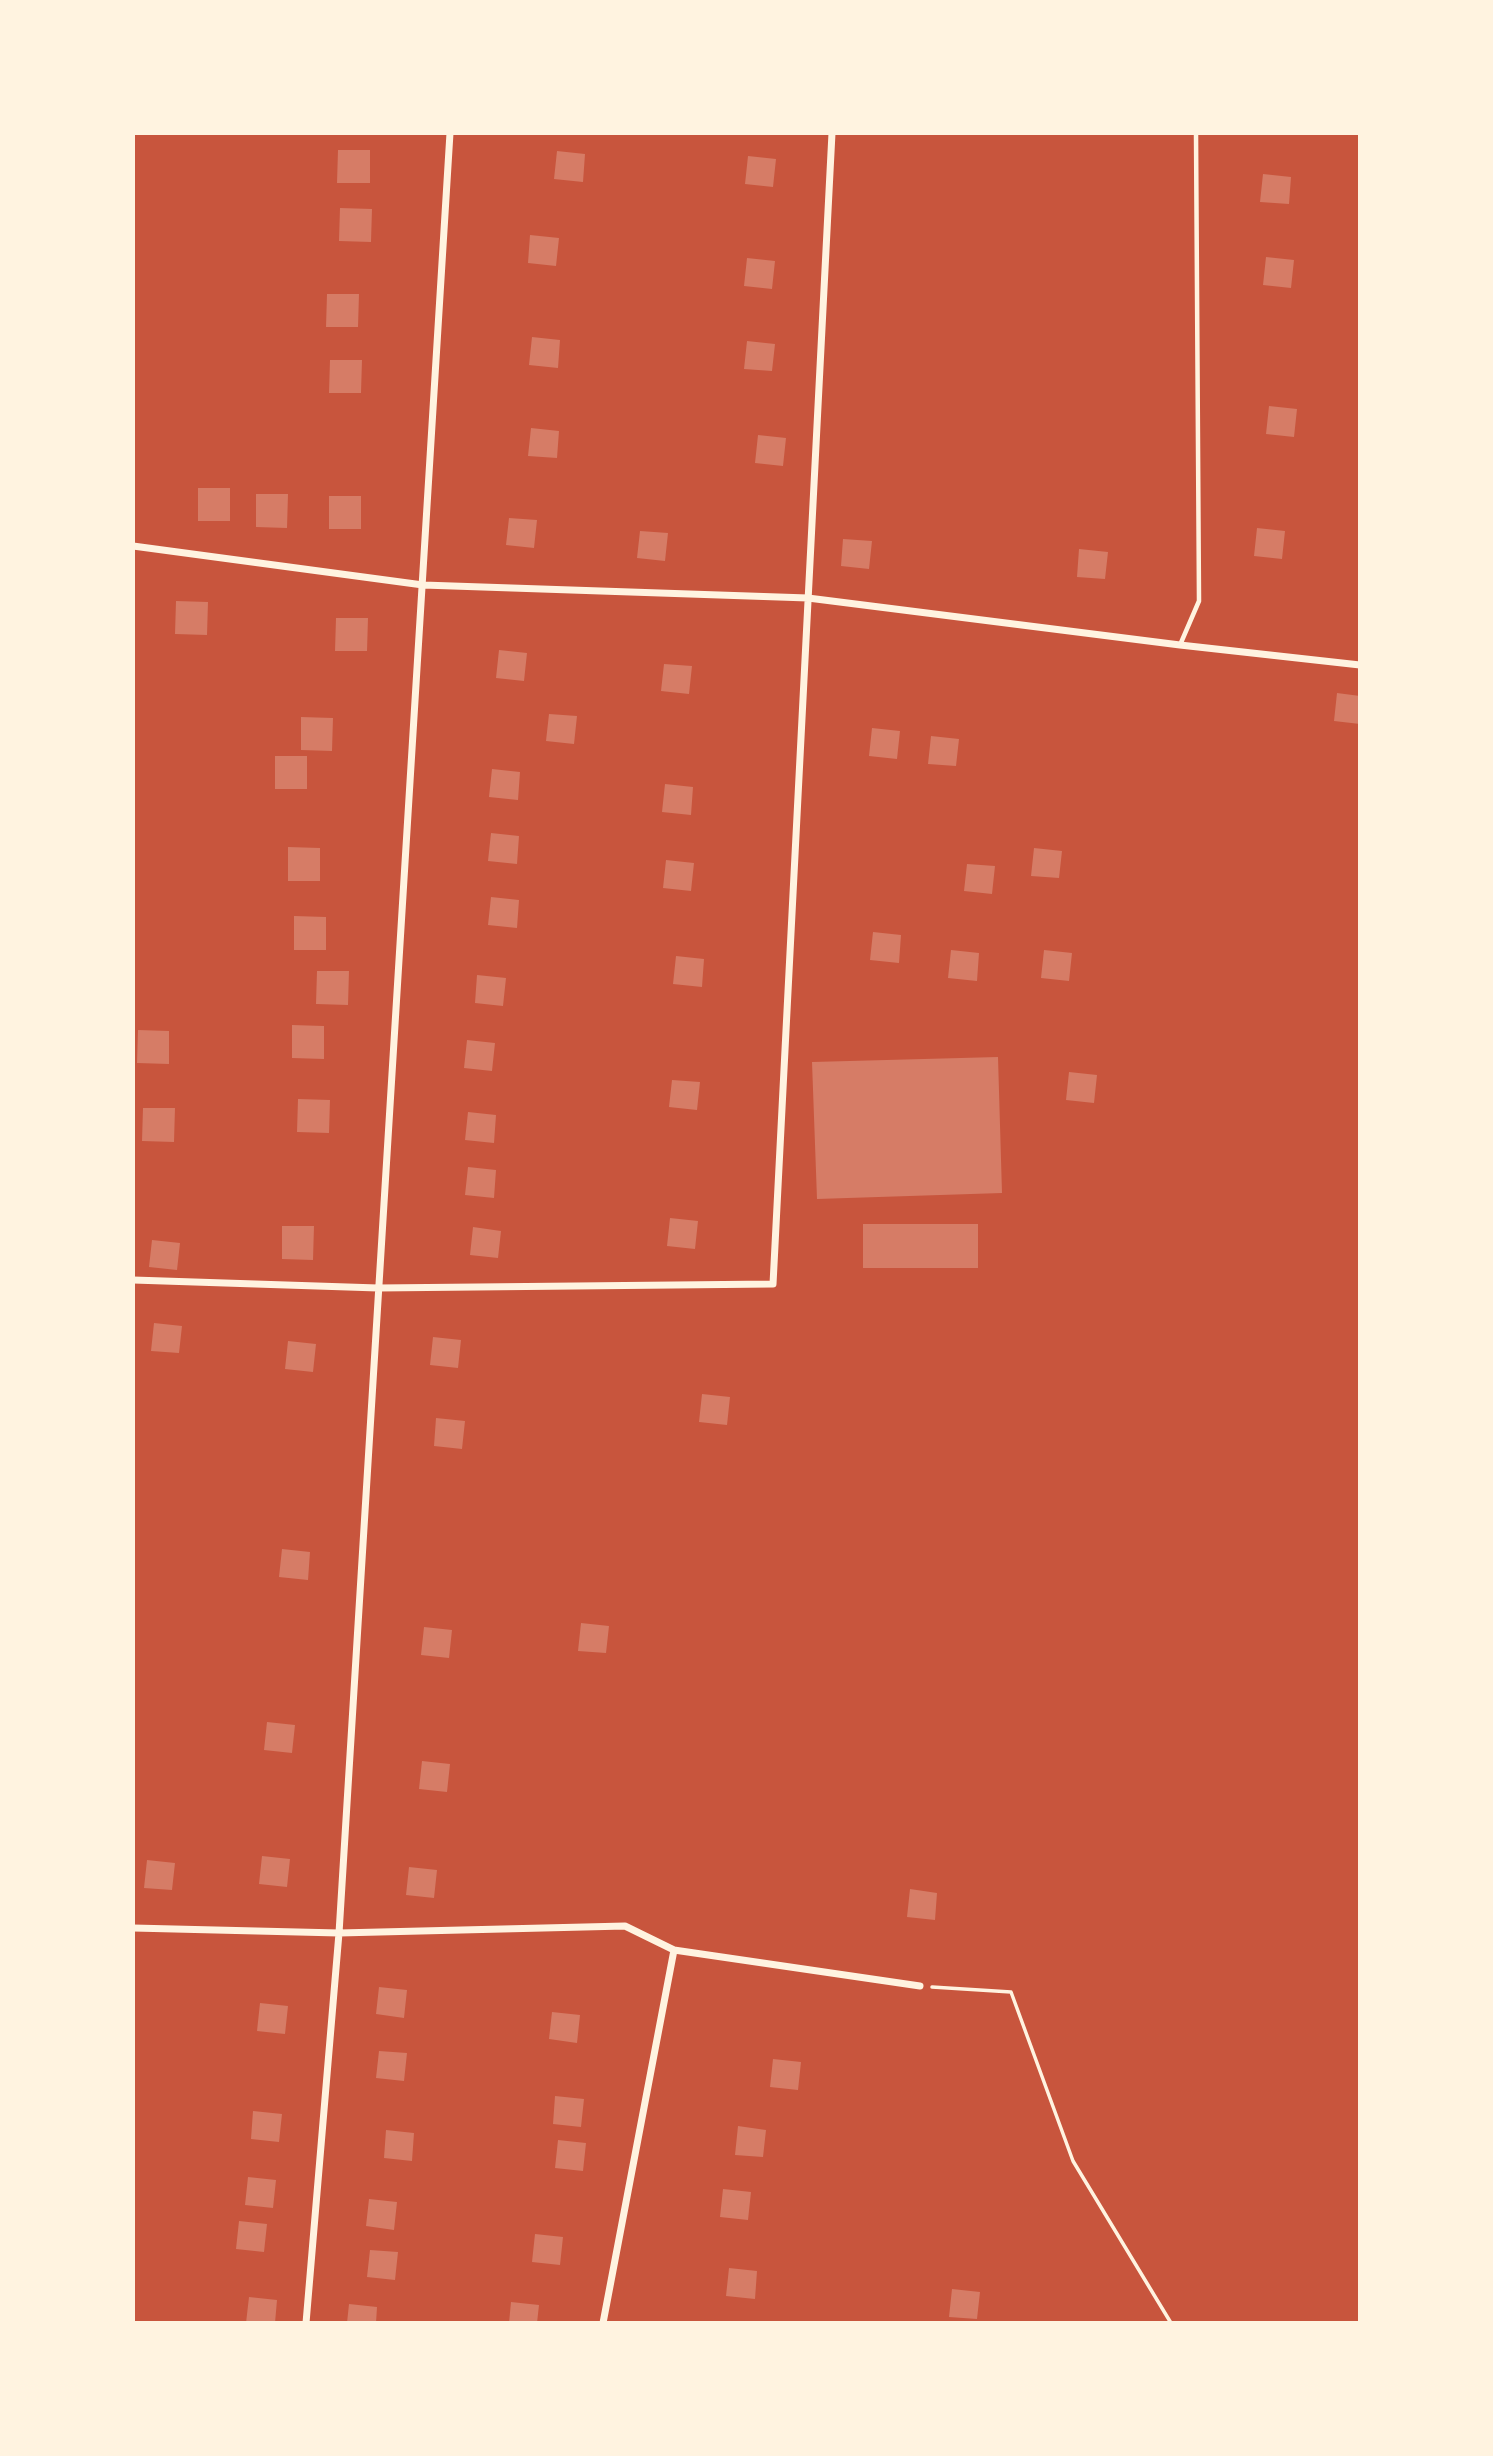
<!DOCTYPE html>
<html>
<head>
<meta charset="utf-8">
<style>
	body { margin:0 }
	#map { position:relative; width:1493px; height:2456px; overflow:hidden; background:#c8553d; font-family:"Work Sans",sans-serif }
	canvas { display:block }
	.frame { position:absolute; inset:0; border:135px solid #fff3e0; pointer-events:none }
</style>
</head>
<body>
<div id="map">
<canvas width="1493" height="2456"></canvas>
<div class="frame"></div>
</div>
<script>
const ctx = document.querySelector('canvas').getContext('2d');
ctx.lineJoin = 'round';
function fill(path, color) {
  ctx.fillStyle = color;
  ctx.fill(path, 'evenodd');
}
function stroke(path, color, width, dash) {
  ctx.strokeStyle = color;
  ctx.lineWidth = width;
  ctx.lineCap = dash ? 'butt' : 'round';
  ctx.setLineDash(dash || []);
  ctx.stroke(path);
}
const building = new Path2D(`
	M338 150H370V183H337Z
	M557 151 585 154 583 182 554 179Z
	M748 156 776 159 773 187 745 184Z
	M1263 174 1291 177 1289 204 1260 202Z
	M340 208 372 209 371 242 339 241Z
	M530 235 559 238 556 266 528 263Z
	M1266 257 1294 260 1291 288 1263 285Z
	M747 258 775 261 772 289 744 286Z
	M327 294H359L358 327H326Z
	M532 337 560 340 558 368 529 365Z
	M747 341 775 344 772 371 744 369Z
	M330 360H362L361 393H329Z
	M1269 406 1297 409 1294 437 1266 434Z
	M531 428 559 431 557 458 528 456Z
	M758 435 786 438 783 466 755 463Z
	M198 488H230V521H198Z
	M256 494H288L287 528 256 527Z
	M329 496H361V529H329Z
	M509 518 537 520 534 548 506 545Z
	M1257 528 1285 531 1282 559 1254 556Z
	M640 531 668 533 665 561 637 558Z
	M843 539 872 541 869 569 841 566Z
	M1079 549 1108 552 1105 579 1077 577Z
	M176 601 208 602 207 635 175 634Z
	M336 618H368L367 651H335Z
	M499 650 527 653 524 681 496 678Z
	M664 664 692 666 689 694 661 691Z
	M1337 693 1360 696V724L1334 721Z
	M549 714 577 716 574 744 546 741Z
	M301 717 333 718 332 751 301 750Z
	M872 728 900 731 897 759 869 756Z
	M931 736 959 739 956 766 928 764Z
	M275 756H307V789H275Z
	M492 769 520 772 518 800 489 797Z
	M665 784 693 787 691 815 662 812Z
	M491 833 519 836 517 864 488 861Z
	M288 847 320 848V881H288Z
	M1034 848 1062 851 1059 878 1031 876Z
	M666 860 694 863 691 891 663 888Z
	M967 864 995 866 992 894 964 891Z
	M491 897 519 900 517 928 488 925Z
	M294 916 326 917V950H294Z
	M873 932 901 935 899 963 870 960Z
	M951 950 979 953 977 981 948 978Z
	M1044 950 1072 953 1069 981 1041 978Z
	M676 956 704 959 702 987 673 984Z
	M317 971H349L348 1005 316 1004Z
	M477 975 506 978 503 1006 475 1003Z
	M292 1025 324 1026V1059L292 1058Z
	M138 1030 169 1031V1064L137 1063Z
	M467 1040 495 1043 492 1071 464 1068Z
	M998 1057 1002 1193 817 1199 812 1062Z
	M1069 1072 1097 1075 1094 1103 1066 1100Z
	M672 1080 700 1082 697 1110 669 1107Z
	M298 1099 330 1100 329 1133 297 1132Z
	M143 1108H175L174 1142 142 1141Z
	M468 1112 496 1115 494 1143 465 1140Z
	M468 1167 496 1170 494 1198 465 1195Z
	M670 1218 698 1221 695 1249 667 1246Z
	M863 1224H978V1268H863Z
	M282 1226H314L313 1260 282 1259Z
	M473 1227 501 1231 498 1258 470 1255Z
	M152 1240 180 1243 177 1270 149 1267Z
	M154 1323 182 1326 179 1353 151 1351Z
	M433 1337 461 1340 458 1368 430 1365Z
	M288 1341 316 1344 313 1372 285 1369Z
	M702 1394 730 1397 727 1425 699 1422Z
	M436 1418 465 1421 462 1449 434 1446Z
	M282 1549 310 1552 308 1580 279 1577Z
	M581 1623 609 1626 606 1653 578 1651Z
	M424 1627 452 1630 449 1658 421 1655Z
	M267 1722 295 1725 292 1753 264 1750Z
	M422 1761 450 1764 447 1792 419 1789Z
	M262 1856 290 1859 287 1887 259 1884Z
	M147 1860 175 1863 172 1890 144 1888Z
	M409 1867 437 1870 434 1898 406 1895Z
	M910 1889 937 1893 935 1920 907 1917Z
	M379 1987 407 1990 404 2018 376 2014Z
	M260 2003 288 2006 285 2034 257 2031Z
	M552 2012 580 2015 577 2043 549 2039Z
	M379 2051 407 2053 404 2081 376 2078Z
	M773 2059 801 2062 798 2090 770 2087Z
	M555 2096 584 2099 581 2127 553 2124Z
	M253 2111 282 2114 279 2142 251 2139Z
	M738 2126 766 2130 763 2157 735 2155Z
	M386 2130 414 2133 412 2161 384 2158Z
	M558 2140 586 2143 583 2171 555 2168Z
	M248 2177 276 2180 273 2208 245 2205Z
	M723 2189 751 2192 748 2220 720 2217Z
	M369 2199 397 2202 394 2230 366 2226Z
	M239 2221 267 2224 264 2252 236 2249Z
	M535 2234 563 2237 560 2265 532 2262Z
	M370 2250 398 2252 395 2280 367 2277Z
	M729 2268 757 2271 755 2299 726 2296Z
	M952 2289 980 2292 977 2319 949 2317Z
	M249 2297 277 2300 275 2323H246Z
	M511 2302 539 2305 537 2323H509Z
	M349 2304 377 2307 376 2323H347Z`);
const path = new Path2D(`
	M932 1987 1011 1992 1073 2161 1171 2323`);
const service = new Path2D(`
	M1180 645 1199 601 1196 133`);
const minor = new Path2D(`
	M133 546 423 585 808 598 1180 645 1360 665
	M133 1280 378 1288 773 1284 832 133
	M133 1928 339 1933 625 1926 674 1950 920 1986
	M306 2323 339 1933 450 133
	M603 2323 674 1950`);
fill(building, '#d67c66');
stroke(path, '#fff3e0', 3.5);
stroke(service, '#fff3e0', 4.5);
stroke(minor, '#fff3e0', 7);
</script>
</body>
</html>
